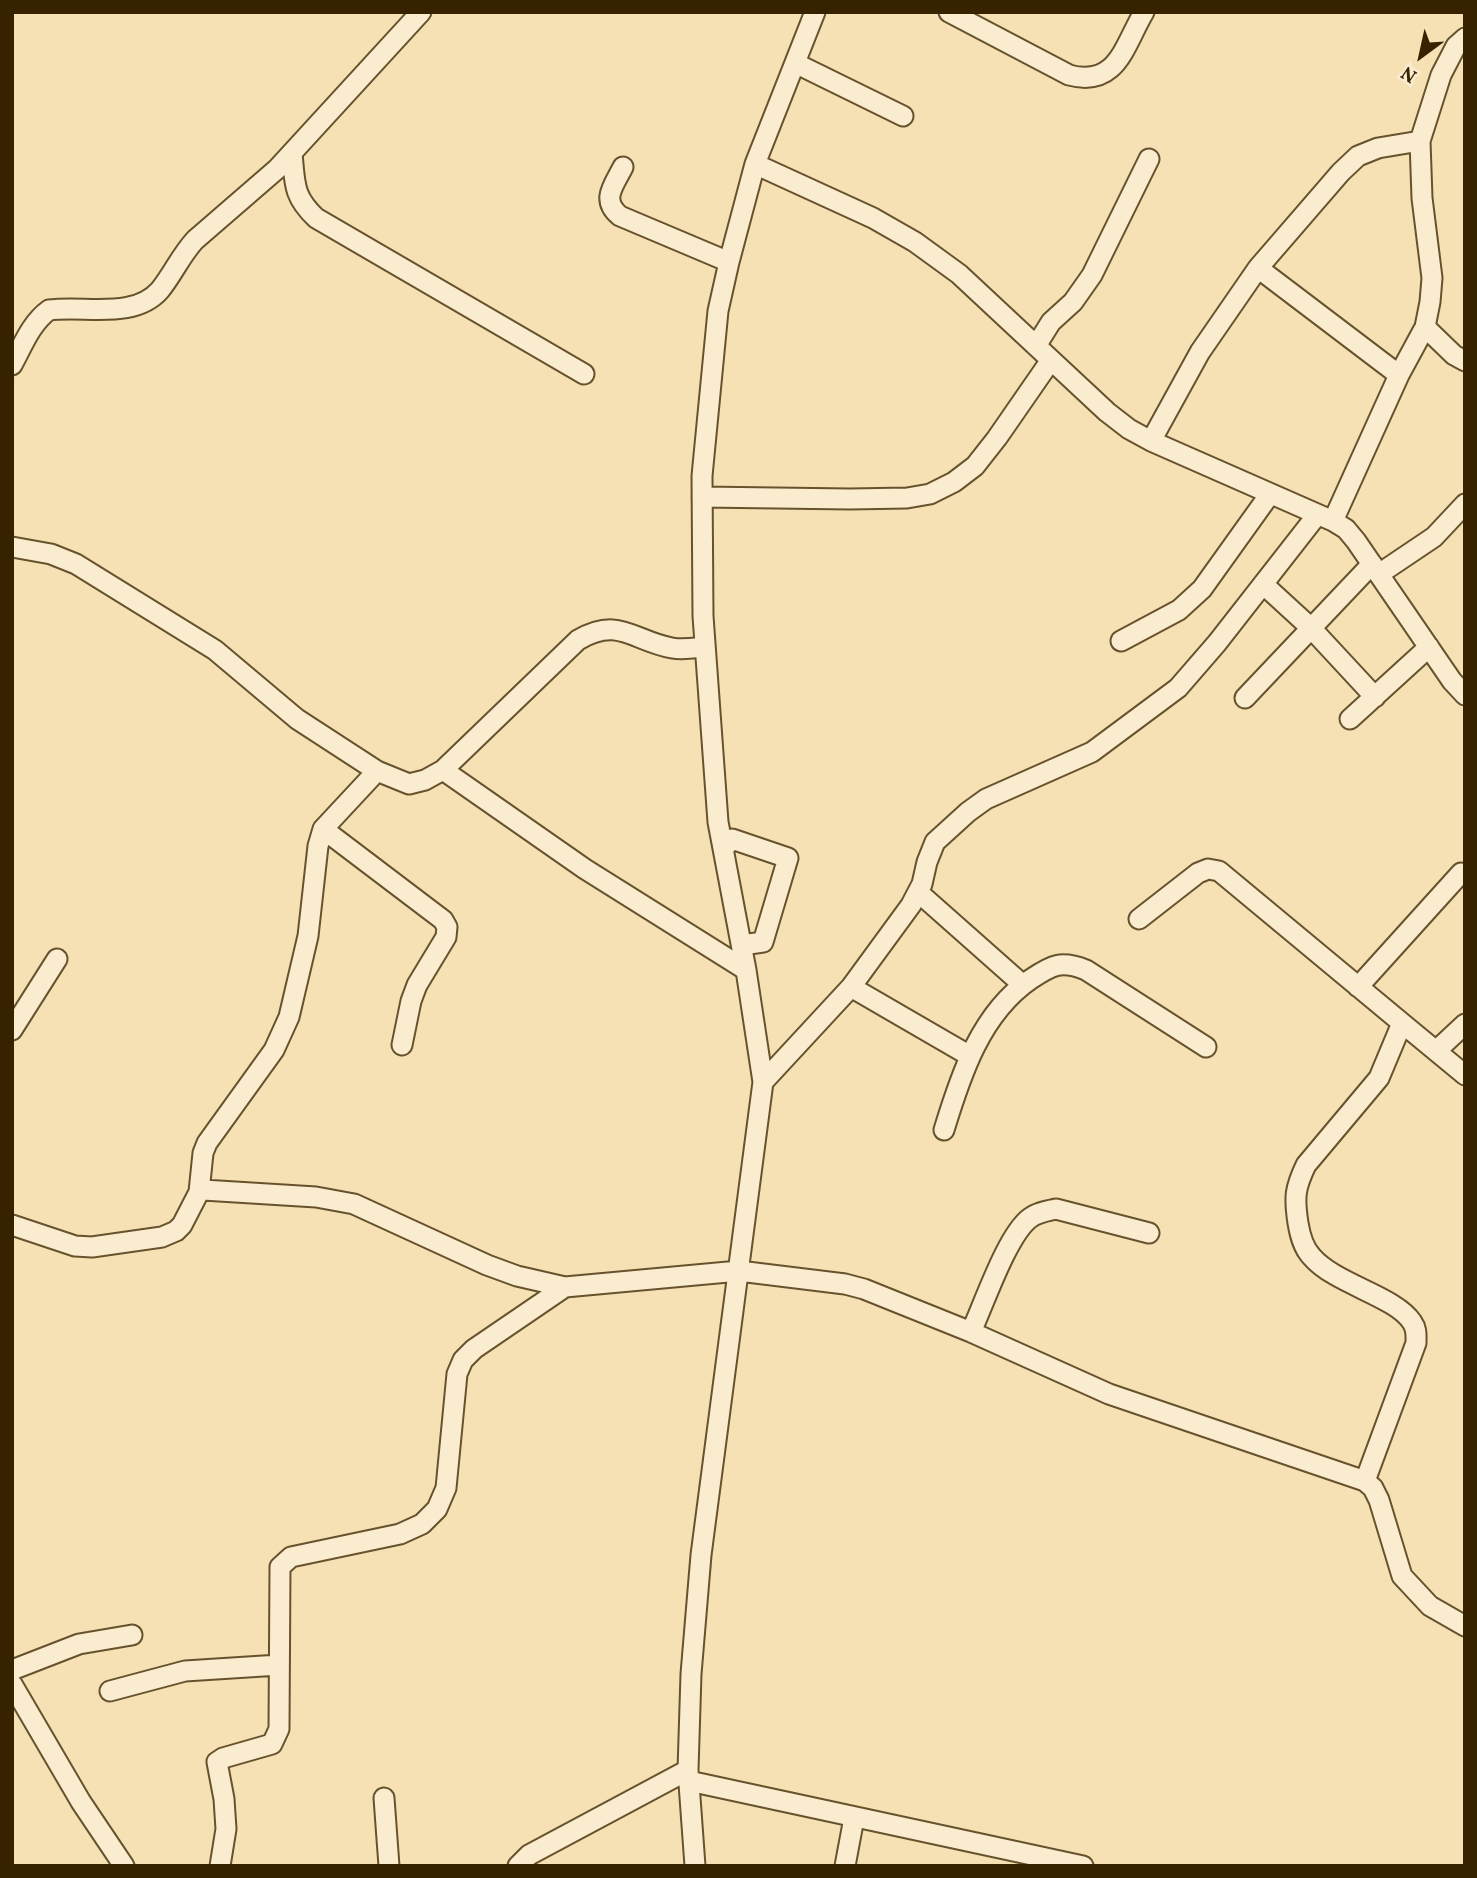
<!DOCTYPE html>
<html>
<head>
<meta charset="utf-8">
<style>
	body { margin:0 }
	#map { position:relative; width:1477px; height:1878px; overflow:hidden; background:#f6e1b5; font-family:Vollkorn,serif }
	canvas { display:block }
	.frame { position:absolute; inset:0; border:14px solid #372200; pointer-events:none }
	.north { position:absolute; left:1386px; top:21px; width:70px; height:70px; -webkit-text-stroke:5px #f9eccf; paint-order:stroke; rotate:213deg; font-size:19px; font-weight:700; line-height:28px; text-align:center; color:#372200 }
	.north::after { content:''; display:block; margin:auto; width:24px; height:32px; background:#372200; clip-path:polygon(50% 0,100% 100%,50% 72%,0 100%) }
</style>
</head>
<body>
<div id="map">
<canvas width="1477" height="1878"></canvas>
<div class="frame"></div>
<div class="north">N</div>
</div>
<script>
const ctx = document.querySelector('canvas').getContext('2d');
ctx.lineJoin = 'round';
function stroke(path, color, width, dash) {
  ctx.strokeStyle = color;
  ctx.lineWidth = width;
  ctx.lineCap = dash ? 'butt' : 'round';
  ctx.setLineDash(dash || []);
  ctx.stroke(path);
}
const minor = new Path2D(`
	M949 12 1069 75C1117 88 1124 46 1144 12
	M795 63 903 116
	M292 153C295 184 293 196 316 218L584 374
	M755 164 873 218 915 242 959 274 1107 412 1129 429 1151 441 1333 521 1346 529 1356 541 1452 681 1465 695
	M623 167C614 185 600 200 620 216L729 262
	M1258 268 1399 375
	M1425 327 1454 355 1465 361
	M1036 346 1051 322 1073 302 1092 275 1149 159
	M12 365C23 345 31 323 49 310 85 305 134 320 160 290 173 274 181 255 195 240L277 169 421 12
	M1151 441 1200 352 1258 268 1341 172 1358 156 1378 148 1420 141
	M702 497 850 499 907 498 930 494 954 482 975 466 997 438 1051 360
	M1333 521 1399 375 1425 327 1430 302 1432 278 1422 198 1420 141 1441 75 1456 46 1465 38
	M12 547 51 554 76 564 215 650 297 719 377 771 409 784 425 780 443 770 578 640C619 616 633 641 672 648 683 650 694 648 705 647
	M1379 574 1434 537 1465 504
	M1263 584 1311 628 1375 697
	M1121 641 1179 610 1202 589 1270 494
	M1245 698 1372 564
	M1350 719 1429 647
	M443 770 585 869 746 970
	M323 829 443 920 447 927 446 937 417 985 411 1001 402 1045
	M723 849 732 839 788 858 763 942 742 945
	M918 892 1023 985
	M1139 919 1198 873 1208 869 1219 871 1402 1023 1379 1078 1306 1165C1295 1188 1294 1197 1298 1223 1300 1235 1303 1248 1312 1257 1335 1284 1395 1296 1412 1322 1417 1329 1416 1335 1416 1343L1365 1481
	M851 987 970 1056
	M1358 987 1461 873
	M1402 1023 1465 1075
	M12 1030 57 959
	M1436 1051 1465 1024
	M763 1082 851 987 911 905 922 884 927 862 935 842 968 812 986 799 1092 752 1178 688 1217 643 1317 515
	M944 1130C961 1074 981 1013 1031 979 1052 965 1061 960 1086 970L1206 1047
	M199 1192 203 1153 207 1143 274 1050 289 1017 308 936 318 846 323 829 377 771
	M12 1225 75 1246 92 1247 162 1237 176 1231 182 1225 199 1192 203 1190 316 1197 354 1204 487 1265 517 1276 565 1287 739 1271 845 1284 864 1289 971 1332 1109 1394 1365 1481 1373 1488 1379 1500 1402 1576 1430 1606 1465 1626
	M971 1332C984 1304 1007 1235 1030 1218 1038 1212 1047 1211 1056 1209L1149 1233
	M12 1670 79 1644 132 1635
	M12 1684 81 1802 124 1866
	M110 1691 185 1671 279 1665
	M689 1781 1083 1866
	M384 1798 389 1866
	M220 1866 226 1829 224 1799 217 1762 223 1758 272 1744 279 1729 280 1567 291 1557 400 1534 422 1524 437 1509 446 1488 457 1374 463 1360 474 1349 565 1287
	M518 1866 529 1855 688 1770
	M695 1866 688 1770 691 1674 701 1555 763 1082 746 970 718 822 703 616 702 476 718 311 729 262 755 164 815 12
	M845 1866 854 1818`);
stroke(minor, '#67522d', 23);
stroke(minor, '#f9eccf', 19);
</script>
</body>
</html>
